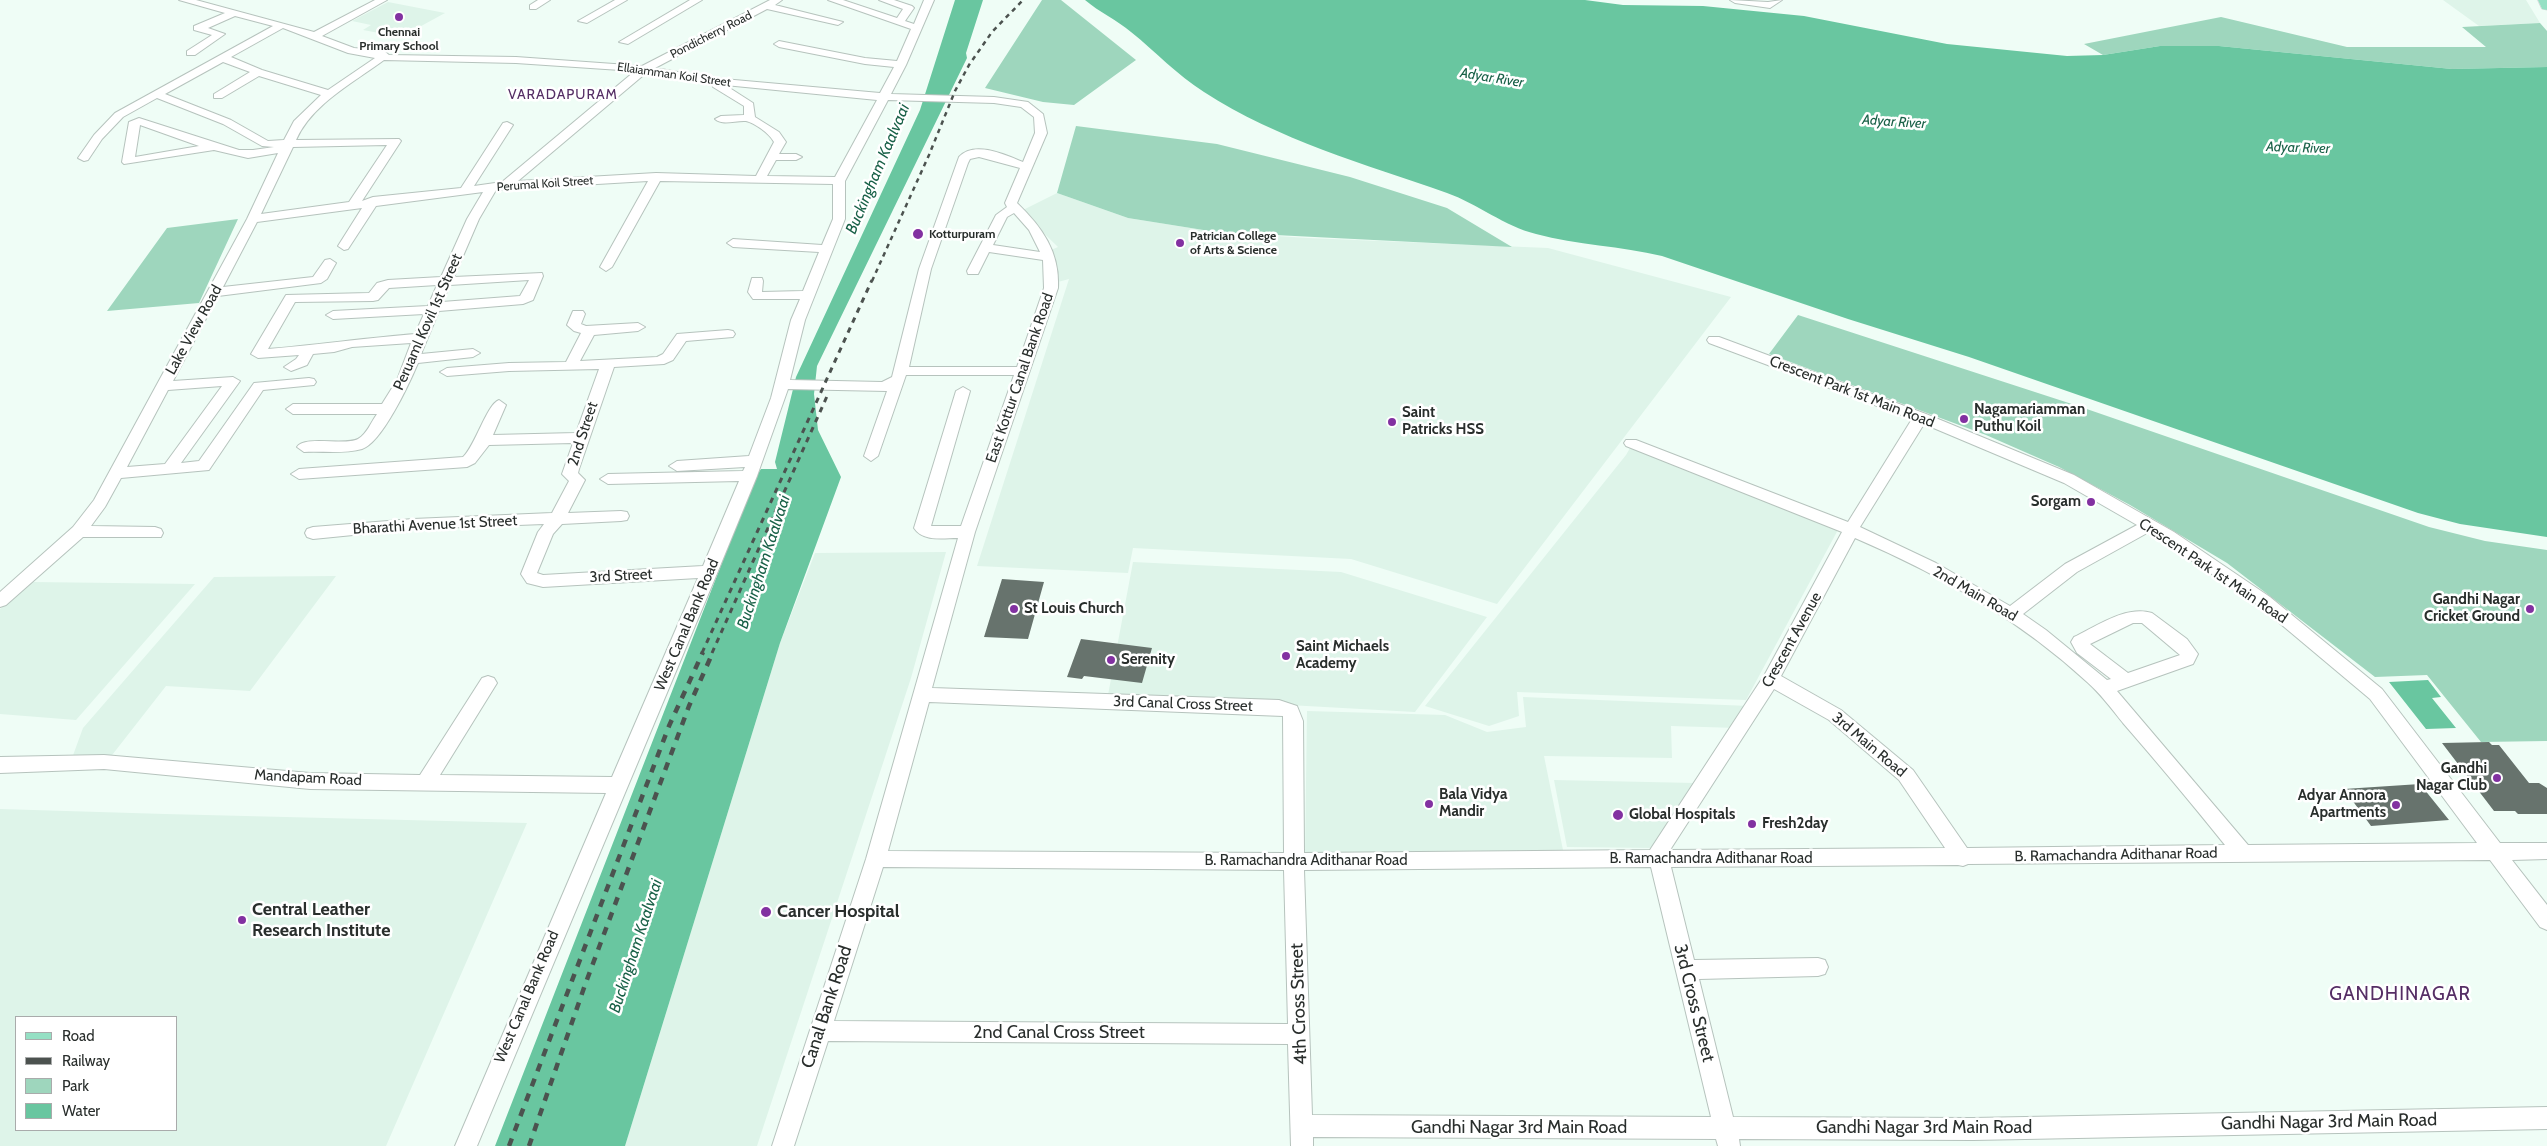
<!DOCTYPE html>
<html>
<head>
<meta charset="utf-8">
<style>
	body { margin:0 }
	#map { position:relative; width:2547px; height:1146px; overflow:hidden; background:#effdf6; font-family:Cabin,sans-serif }
	canvas { display:block }
	.legend { position:absolute; left:15px; top:1016px; width:162px; height:115px; box-sizing:border-box; background:#fff; border:1px solid #a9abab; margin:0; padding:6px 9px; list-style:none; font-size:15px; color:#292e2c }
	.legend li { display:flex; align-items:center; gap:10px; height:25px }
	.legend b { width:25px; border:1px solid #a9abab }
</style>
</head>
<body>
<div id="map">
<canvas width="2547" height="1146"></canvas>
<ul class="legend">
<li><b style="height:6px;background:#95e0c4"></b>Road</li>
<li><b style="height:6px;background:#4c524f"></b>Railway</li>
<li><b style="height:14px;background:#9ed6bd"></b>Park</li>
<li><b style="height:14px;background:#69c6a0"></b>Water</li>
</ul>
</div>
<script>
const ctx = document.querySelector('canvas').getContext('2d');
ctx.lineJoin = 'round';
function fill(path, color) {
  ctx.fillStyle = color;
  ctx.fill(path, 'evenodd');
}
function stroke(path, color, width, dash) {
  ctx.strokeStyle = color;
  ctx.lineWidth = width;
  ctx.lineCap = dash ? 'butt' : 'round';
  ctx.setLineDash(dash || []);
  ctx.stroke(path);
}
function write(font, color, halo, rows, align = 'center') {
  ctx.font = font + ' Cabin,sans-serif';
  ctx.lineWidth = 5;
  ctx.setLineDash([]);
  ctx.textBaseline = 'middle';
  ctx.strokeStyle = halo;
  ctx.fillStyle = color;
  for (const [text, x, y, turn = 0] of rows) {
    ctx.save();
    ctx.translate(x, y);
    ctx.rotate((+turn || 0) * Math.PI / 180);
    ctx.textAlign = isNaN(turn) ? turn : align;
    if (halo) ctx.strokeText(text, 0, 0);
    ctx.fillText(text, 0, 0);
    ctx.restore();
  }
}
const built = new Path2D(`
	M2443 0H2526L2540 23 2479 26Z
	M388 2 445 13 401 37 363 30 371 25 352 21Z
	M1057 193 1128 218 1216 232 1308 238 1548 248 1731 297 1497 604 1351 559 1133 548 1128 573 977 566 1069 279 1058 282 1051 250 1058 247 1021 211Z
	M1630 448 1839 528 1746 700 1517 692 1519 716 1489 726 1425 706 1626 455Z
	M946 552 911 678 757 1146H625L780 643 815 553Z
	M1133 562 1341 572 1487 617 1415 712 1108 695Z
	M336 576 250 691 166 686 109 759 72 758 83 728 214 577Z
	M33 582 195 584 76 720 0 714V609Z
	M1523 697 1750 706 1737 728 1671 726 1672 758 1544 756 1563 850 1305 855 1307 711 1445 715 1487 732 1526 727Z
	M1554 780 1695 783 1654 848 1567 847Z
	M0 809 165 814 527 823 386 1146H0ZM16 1017H176V1130H16Z`);
const green = new Path2D(`
	M1042 0H1061L1136 60 1074 105 1043 102 985 88Z
	M2221 17 2347 47H2486L2462 27 2540 23 2547 31V67L2452 69 2219 46H2160L2103 55 2084 44Z
	M1076 126 1217 144 1350 177 1447 208 1512 247 1216 232 1128 218 1057 193Z
	M238 219 199 303 107 311 167 228Z
	M1798 315 2078 406 2429 527 2485 541 2547 550V741L2481 742 2427 675 2375 677 2227 563 2130 505 2059 467 1986 435 1769 354Z`);
const water = new Path2D(`
	M955 0H983L966 53 967 58 817 366 814 394 818 430 841 477 780 643 625 1146H495L755 478 761 469H777L775 462 796 377 920 110Z
	M1085 0H1585L1623 5 1703 6 1804 16 1947 44 2067 56 2103 55 2160 46H2219L2452 69 2547 67V537L2460 524 2418 513 1969 357 1848 319 1662 256C1621 246 1577 245 1536 234 1504 226 1478 204 1447 193 1365 164 1278 140 1204 92 1177 75 1156 52 1131 32 1117 20 1099 12 1085 0Z
	M2428 680 2441 697 2432 698 2456 728 2426 729 2389 682Z`);
const building = new Path2D(`
	M1002 579 1044 582 1028 639 984 637Z
	M1081 639 1152 648 1142 683 1084 676 1082 679 1067 677Z
	M2489 742 2492 745H2499L2529 783H2539L2547 788V814H2518L2515 811H2494L2442 743Z
	M2420 784 2449 820 2371 826 2344 789Z`);
const minor = new Path2D(`
	M179 0H196L314 32 375 0H387L322 36 354 48 384 51 389 55 516 57 642 66 770 0H782L775 5 843 22 838 25 767 9 655 68 712 78 880 93 894 67 865 64 779 47 774 44 779 41 865 58 897 61 911 29 828 0H843L897 18 903 9 879 0H894L912 6 914 8 905 21 914 24 924 0H934L906 65 891 94 994 97 1028 102 1043 114 1047 133 1017 203C1042 227 1060 252 1058 288L975 532 932 688 1279 700 1297 706 1303 721 1304 853 1650 850 1765 674 1842 532 1626 446 1624 443 1626 440H1636L1848 522 1912 419 1709 343 1707 340 1709 337H1719L1926 414 2074 475 2174 532 2270 597 2382 689 2500 843H2547V859L2512 860 2547 905V930L2540 927 2490 860 1968 864 1963 866 1958 865 1671 867 1694 960 1818 958 1825 960 1828 967 1825 974 1818 976 1699 979 1733 1117 1973 1118 2547 1107V1129L1973 1140 1739 1139 1740 1146H1718L1716 1139 1313 1137V1146H1291L1288 1044 828 1041 794 1146H772L866 859 958 538C943 538 923 542 914 528L956 391 963 387 970 391 931 526H961L1014 375H906L878 456 871 461 864 456 887 391 788 389 757 476 718 571 477 1146H455L606 793 310 789 104 769 0 773V757L104 755 310 773 420 775 482 678 488 676 494 678 497 683 440 775 612 777 698 578 543 587 527 583 521 574 538 532 544 524 413 529 313 539 307 537 305 533 307 529 313 527 413 519 552 513 569 481 562 474 573 443 489 445 475 463 467 467 299 479 291 474 299 469 463 457C475 446 487 404 499 400L506 405 493 435 576 433 599 369 509 371 447 376 440 372 447 368 509 363 566 362 581 333 574 331 567 325 573 311H583L585 314 581 324 586 326 638 323 645 327 638 331 594 335 580 361 657 357 663 354 677 334 728 330 733 331 735 334 733 337 686 341 673 360 664 364 614 367 579 469 578 473 585 480 568 513 621 511 627 512 629 516 627 520 621 521 562 524 553 534 537 573 543 575 703 566 739 481 608 484 600 479 608 474 743 471 745 467 677 471 669 466 677 461 749 456 771 398 791 320 800 299H753L748 292 752 278H762L763 281 762 292 803 291 819 252 733 247 727 243 733 239 822 245 833 219V184L660 181 612 267 606 271 600 267 648 181 496 190 479 219 454 277 542 273 543 276 533 300 523 304 439 311 421 354 473 349 480 353 473 357 418 363C410 382 382 443 362 449 345 454 322 451 304 452L297 447C304 435 345 446 358 439 367 434 371 422 377 414H293L286 409 293 404H382L397 380 411 343 352 347 334 352 313 354 307 365 291 371 284 367 296 359 299 355 258 358 251 354 286 295 369 293 377 283 388 280 441 277 467 219 483 192 376 206 348 249 344 250 338 246 362 208 257 222 223 287 313 277 325 260 330 259 336 263 327 279 321 283 218 296 173 381 233 377 240 381 181 463 199 461 254 383 309 378 314 379 316 382 314 385 263 390 209 470 121 478 105 507 91 526 155 527 161 529 163 533 161 537H83L6 605 0 607V592L73 527 94 500 247 219 278 153 248 158 214 150 124 164 122 162 129 122 139 118 239 150H253L274 147 262 146 223 124 157 98 123 117 102 139 88 160 84 161 78 158 94 135 115 113 273 26 235 16 208 28 225 34 195 55H187V51L212 35 194 30V26L225 13ZM283 28 348 53 375 58 328 90 262 70 231 57ZM384 60 516 63 635 71 502 182 474 186 513 125 507 122 503 123 461 188 373 197 362 201 401 141 399 139 296 140C312 104 353 83 384 60ZM223 62 250 72 214 94V98H222L259 76 321 95 294 121 284 140 268 141 231 120 165 94ZM646 73 712 84 713 87 744 106V115L721 116 715 119C723 126 736 120 746 121 755 123 770 134 774 142L756 176 656 173 518 181ZM725 85 877 100 835 177 767 176 776 160H796L802 157 796 154H779L786 142 779 132 755 117 753 103ZM888 100 994 103 1021 107 1034 117 1035 133 1023 162C1006 155 974 140 959 157L919 269 892 377 882 382 790 380 805 320 845 219V181ZM140 125 199 146 135 157ZM387 145 349 202 261 214 293 147ZM979 157 1020 168 1005 203 1007 207 996 215 967 271 968 274H978L989 252 1043 260 1044 288 1017 367H909L931 269 968 163 970 159ZM1014 213 1029 230 1040 252 993 245 1007 217ZM529 280 520 296 442 302 450 285ZM437 285 428 306 333 311 326 315 333 319 424 314 415 334C365 338 317 345 268 349L295 302 373 301 378 300 389 288ZM222 386 165 464 127 467 168 390ZM1924 424 2064 483 2137 525 2065 564 2010 606 1936 563 1860 527ZM2149 532 2258 605 2370 699 2477 843 2248 845 2117 691 2193 664 2198 654 2187 639 2152 613C2126 605 2097 626 2074 637L2071 642 2077 653 2111 679 2107 680 2046 630 2023 614 2077 572ZM1855 538C1937 573 2020 620 2086 681 2100 693 2111 708 2123 723 2158 763 2192 804 2225 845L1967 848 1913 770 1841 710 1781 676ZM2133 623H2142L2180 655 2128 673 2090 644ZM1774 689 1829 720 1899 780 1945 848 1670 850ZM929 702 1283 716 1284 853 888 851ZM883 867 1284 870 1288 1024 834 1021ZM1651 867 1711 1117 1312 1115 1304 870Z
	M538 0H550L536 9H530V5Z
	M615 0H627L587 23 578 21Z
	M690 0H702L628 44 619 42Z
	M1730 0 1768 2 1782 0 1770 8 1735 3Z`);
const major = new Path2D(`
	M2538 0H2547V10L2542 9Z`);
const railFar2 = new Path2D(`
	M872 281 929 155 955 91 969 65 992 32 1023 0`);
const railFar1 = new Path2D(`
	M702 653 872 280
	M712 653 828 394`);
const rail = new Path2D(`
	M509 1146 669 726 703 652
	M529 1146 585 985 689 706 713 652`);
const markers = [
	[399,17,5,"#8231a1"],
	[918,234,6,"#8231a1"],
	[1180,243,5,"#8231a1"],
	[1964,419,5,"#8231a1"],
	[1392,422,5,"#8231a1"],
	[2091,502,5,"#8231a1"],
	[1014,609,5,"#8231a1"],
	[2530,609,5,"#8231a1"],
	[1286,656,5,"#8231a1"],
	[1111,660,5,"#8231a1"],
	[2497,778,5,"#8231a1"],
	[1429,804,5,"#8231a1"],
	[2396,805,5,"#8231a1"],
	[1618,815,6,"#8231a1"],
	[1752,824,5,"#8231a1"],
	[766,912,6,"#8231a1"],
	[242,920,5,"#8231a1"]
];
const farPoinames = [
	["Chennai",399,32,"center"],
	["Primary School",399,46,"center"],
	["Kotturpuram",929,234],
	["Patrician College",1190,236],
	["of Arts & Science",1190,250]
];
const farStreetnames = [
	["Pondicherry Road",711,35,-27],
	["Ellaiamman Koil Street",674,75,8],
	["Perumal Koil Street",545,184,-4]
];
const farWaternames = [
	["Adyar River",1492,78,9],
	["Adyar River",1894,122,4],
	["Adyar River",2298,148,2]
];
const farNeighbourhoodnames = [
	["VARADAPURAM",563,95]
];
const streetNames = [
	["Peruaml Kovil 1st Street",428,322,-66],
	["Lake View Road",194,330,-61],
	["East Kottur Canal Bank Road",1020,378,-71],
	["Crescent Park 1st Main Road",1852,392,21],
	["2nd Street",583,434,-72],
	["Bharathi Avenue 1st Street",435,525,-3],
	["Crescent Park 1st Main Road",2213,571,34],
	["3rd Street",621,576,-3],
	["2nd Main Road",1975,594,30],
	["West Canal Bank Road",687,625,-67],
	["Crescent Avenue",1792,640,-61],
	["3rd Canal Cross Street",1183,704,2],
	["3rd Main Road",1869,745,40],
	["Mandapam Road",308,778,3],
	["B. Ramachandra Adithanar Road",2116,855,-1],
	["B. Ramachandra Adithanar Road",1711,859],
	["B. Ramachandra Adithanar Road",1306,861],
	["West Canal Bank Road",527,997,-67]
];
const poiNames = [
	["Nagamariamman",1974,410],
	["Puthu Koil",1974,427],
	["Saint",1402,413],
	["Patricks HSS",1402,430],
	["Sorgam",2081,502,"right"],
	["Gandhi Nagar",2520,600,"right"],
	["Cricket Ground",2520,617,"right"],
	["St Louis Church",1024,609],
	["Saint Michaels",1296,647],
	["Academy",1296,664],
	["Serenity",1121,660],
	["Gandhi",2487,769,"right"],
	["Nagar Club",2487,786,"right"],
	["Bala Vidya",1439,795],
	["Mandir",1439,812],
	["Adyar Annora",2386,796,"right"],
	["Apartments",2386,813,"right"],
	["Global Hospitals",1629,815],
	["Fresh2day",1762,824]
];
const waterNames = [
	["Buckingham Kaalvaai",878,169,-67],
	["Buckingham Kaalvaai",764,562,-72],
	["Buckingham Kaalvaai",636,946,-72]
];
const nearPoinames = [
	["Central Leather",252,910],
	["Research Institute",252,931],
	["Cancer Hospital",777,912]
];
const nearStreetnames = [
	["3rd Cross Street",1694,1003,76],
	["4th Cross Street",1299,1004,-92],
	["Canal Bank Road",827,1007,-72],
	["2nd Canal Cross Street",1059,1033],
	["Gandhi Nagar 3rd Main Road",2329,1122,-1],
	["Gandhi Nagar 3rd Main Road",1519,1128],
	["Gandhi Nagar 3rd Main Road",1924,1128]
];
const nearNeighbourhoodnames = [
	["GANDHINAGAR",2400,994]
];
fill(built, '#def4e9');
fill(green, '#9ed6bd');
fill(water, '#69c6a0');
fill(building, '#67736d');
stroke(minor, '#b6c3bd', 2);
stroke(major, '#d8d9d9', 1);
fill(minor, '#fff');
fill(major, '#95e0c4');
stroke(railFar2, '#4c524f', 2.5, [4.5, 4.5]);
stroke(railFar1, '#4c524f', 3, [5.5, 5.5]);
stroke(rail, '#4c524f', 4.5, [8, 8]);
for (const [x, y, r, color] of markers) {
  const dot = new Path2D();
  dot.arc(x, y, r, 0, 2 * Math.PI);
  ctx.fillStyle = color;
  ctx.fill(dot);
  stroke(dot, '#fff', 2);
}
write('bold 12px', '#292e2c', '#fff', farPoinames, 'left');
write('12px', '#292e2c', '#fff', farStreetnames);
write('italic 14px', '#196148', '#fff', farWaternames);
ctx.letterSpacing = '1px';
write('14px', '#552e65', '#fff', farNeighbourhoodnames);
ctx.letterSpacing = '0px';
write('15px', '#292e2c', '#fff', streetNames);
write('bold 15px', '#292e2c', '#fff', poiNames, 'left');
write('italic 16px', '#196148', '#fff', waterNames);
write('bold 18px', '#292e2c', '#fff', nearPoinames, 'left');
write('18px', '#292e2c', '#fff', nearStreetnames);
ctx.letterSpacing = '1px';
write('19px', '#552e65', '#fff', nearNeighbourhoodnames);
ctx.letterSpacing = '0px';
</script>
</body>
</html>
